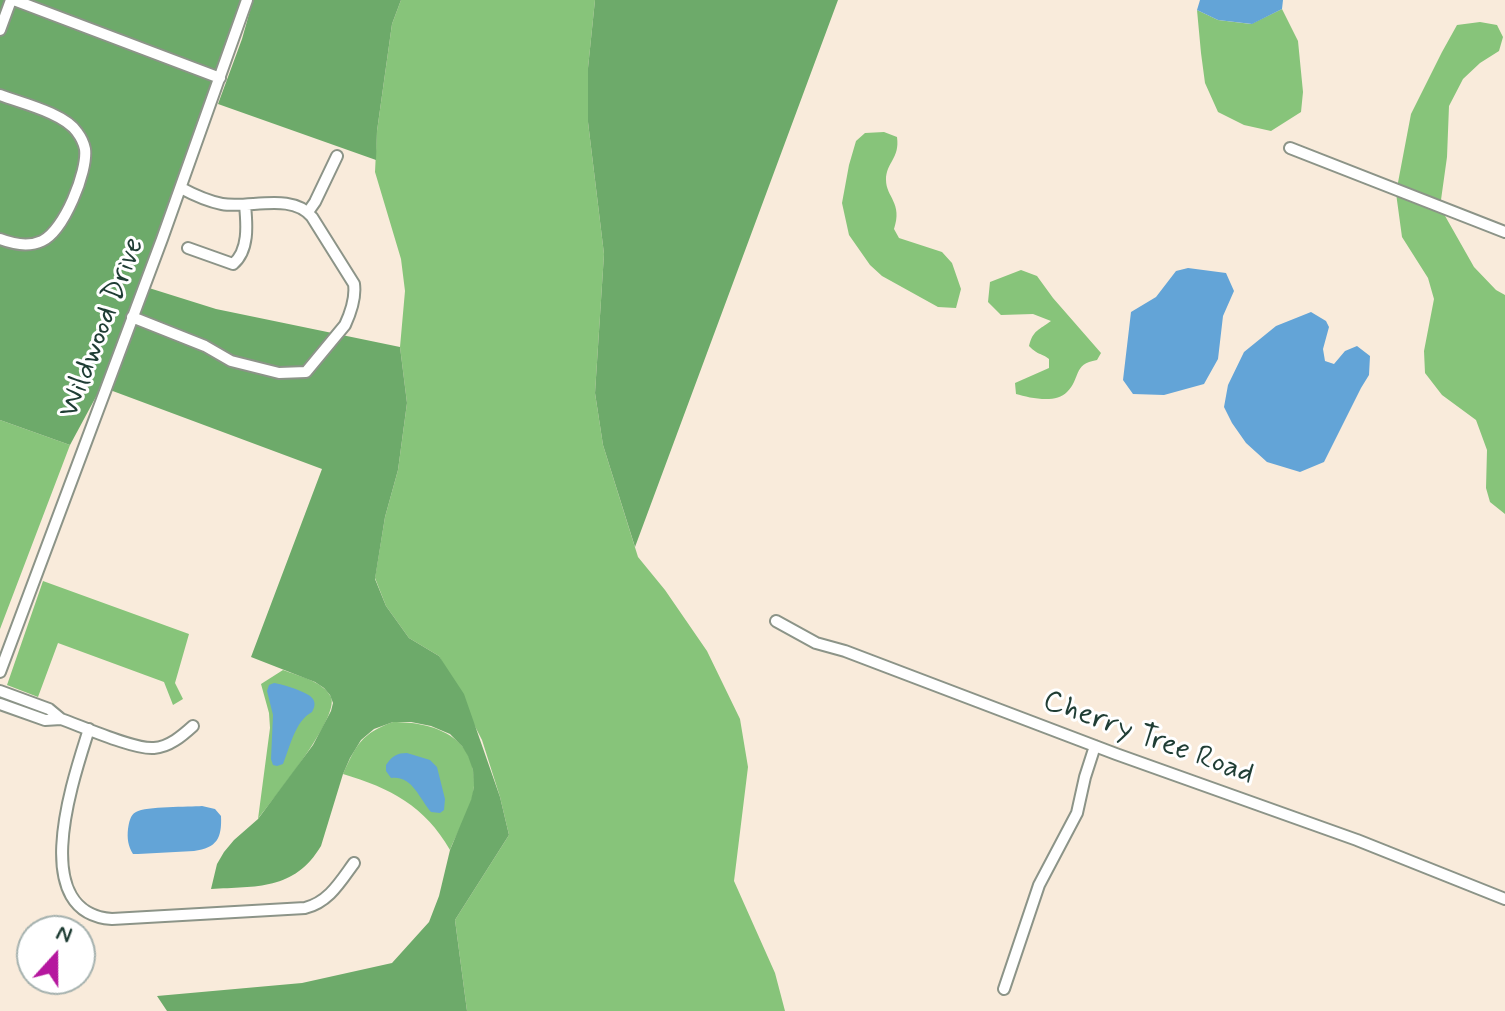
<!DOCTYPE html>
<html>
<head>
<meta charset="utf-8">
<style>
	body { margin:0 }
	#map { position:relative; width:1505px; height:1011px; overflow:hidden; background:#f9ebdb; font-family:Mynerve,sans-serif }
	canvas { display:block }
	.north { position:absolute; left:16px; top:915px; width:80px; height:80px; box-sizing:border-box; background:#fff; border:2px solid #a5b1ae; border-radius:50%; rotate:21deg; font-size:22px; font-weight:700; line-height:32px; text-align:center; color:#1f3d34 }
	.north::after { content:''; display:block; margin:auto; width:28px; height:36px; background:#b5179e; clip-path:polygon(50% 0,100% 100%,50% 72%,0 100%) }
</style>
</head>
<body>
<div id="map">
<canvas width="1505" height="1011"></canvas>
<div class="north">N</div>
</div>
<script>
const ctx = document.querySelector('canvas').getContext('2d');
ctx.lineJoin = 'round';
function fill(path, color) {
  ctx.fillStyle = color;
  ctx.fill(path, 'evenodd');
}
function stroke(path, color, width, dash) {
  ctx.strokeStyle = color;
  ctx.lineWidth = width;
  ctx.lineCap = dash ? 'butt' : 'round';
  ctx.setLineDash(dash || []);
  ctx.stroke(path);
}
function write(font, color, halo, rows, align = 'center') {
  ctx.font = font + ' Mynerve,sans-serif';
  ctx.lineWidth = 6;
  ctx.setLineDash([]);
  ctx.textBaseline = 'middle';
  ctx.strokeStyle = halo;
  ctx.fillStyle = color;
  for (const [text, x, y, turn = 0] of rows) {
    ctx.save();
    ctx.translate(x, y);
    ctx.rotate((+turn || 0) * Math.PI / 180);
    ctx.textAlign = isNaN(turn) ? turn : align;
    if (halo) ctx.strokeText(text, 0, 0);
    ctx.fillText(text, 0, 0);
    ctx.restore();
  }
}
const green = new Path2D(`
	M401 0H595L588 68V122L604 254 595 393 603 445 638 557 665 590 707 651 740 719 748 767 734 881 775 973 785 1011H467L455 920 509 835 500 797 482 740 439 656 409 638 386 606 375 578 385 517 398 470 407 403 400 347 405 291 401 259 375 172 377 131 392 24Z
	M1282 9 1298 41 1303 92 1301 112 1271 131 1244 125 1218 112 1205 83 1201 53 1197 10 1218 20 1251 24Z
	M1480 22 1497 25 1503 37 1499 51 1480 63 1463 79 1449 106 1447 157 1440 207 1474 267 1496 290 1505 295V514L1490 502 1486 488 1487 450 1476 420 1442 395 1425 373 1424 351 1434 299 1428 278 1402 237 1396 193 1411 114 1442 52 1457 25Z
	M884 132 897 137C900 159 886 162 886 180 886 197 903 203 894 229L899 238 942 252 952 263 961 289 956 308 938 307 882 276 870 265 849 235 842 203 849 165 856 141 865 133Z
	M1021 270 1037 276 1053 298 1101 353 1097 360C1072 364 1081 379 1067 392 1056 404 1030 398 1016 394L1015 383 1049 368V359C1040 352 1039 356 1029 346 1033 330 1039 330 1051 321L1033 314 1001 315 988 302 990 282Z
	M0 420 70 445 0 629Z
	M43 581 189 634 175 683 183 699 173 705 164 682 58 643 38 697 7 685Z
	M283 670C298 676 323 681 331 697 340 718 272 800 258 819L270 728 269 713 261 684Z
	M393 722C433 722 477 736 474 786 473 807 458 830 450 850 425 806 390 788 343 774 356 745 362 733 393 722Z`);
const forest = new Path2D(`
	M0 0H243L232 35 98 393 70 445 0 420Z
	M253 0H401L392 24 377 131 376 160 218 104 242 39Z
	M595 0H838L635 547 603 445 595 393 604 254 588 122V68Z
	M149 288 216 309 400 347 407 403 398 470 385 517 375 579 386 606 409 638 439 656 464 694 500 797 509 835 455 920 467 1011H167L157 996 302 983 392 963 429 922 439 896 450 850 471 800 474 787 473 770 468 756 462 746 450 734 431 726 411 722H393L374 729 361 740 350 758 343 774 321 846C294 891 256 886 211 889L217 864 224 852 234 840 258 819 313 745 331 711 333 703 330 695 324 688 315 682 251 657 322 469 110 390Z`);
const water = new Path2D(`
	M1200 0H1283L1282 9 1252 24 1218 20 1197 10Z
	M1188 268 1226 273 1234 291 1223 316 1218 359 1204 384 1164 395 1133 394 1123 380 1131 312 1156 297 1176 271Z
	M1311 312 1326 321 1329 327 1323 349 1325 361 1334 364 1345 351 1357 346 1370 356 1369 375 1361 388 1324 462 1300 472 1267 462 1246 443 1232 423 1224 407 1228 385 1244 352 1276 326Z
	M274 683C282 684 309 692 313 699 316 704 314 708 312 712 295 721 290 747 283 764L277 766 273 765 271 759 273 715 267 691 269 685Z
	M407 753 430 760 437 767 445 799 444 810 440 813 431 812C419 798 412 775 391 778L386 771V765C392 756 397 753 407 753Z
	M202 806 215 809 221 816C222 838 217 848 194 851L138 854H133C128 846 127 838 128 829 129 823 130 815 136 812 146 806 189 807 202 806Z`);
const minor = new Path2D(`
	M14 0 220 78
	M0 30 11 0
	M0 95C21 103 64 113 77 132 80 136 84 144 85 149 88 171 64 231 42 241 29 247 13 244 0 239
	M1290 148 1505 232
	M308 212 315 202 337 156
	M188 248 233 264C249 251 247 225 245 205
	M132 317 205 346 231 361 279 373 306 372 345 325C351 312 356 298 354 284L312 217C292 192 249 209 222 204 207 201 194 195 181 188
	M776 621 816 643 845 651 1116 754 1357 840 1505 899
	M0 672 162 239 247 0
	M0 691 49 709 61 719 45 720 0 704
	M61 719C81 726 135 750 154 748 169 747 182 736 193 726
	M89 729C74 777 26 913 112 919L305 908C329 902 340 882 354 863
	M1004 989 1039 885 1077 813 1085 777 1095 746`);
const streetNames = [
	["Wildwood Drive",103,328,-69],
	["Cherry Tree Road",1148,739,20]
];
fill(green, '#87c47a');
fill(forest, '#6daa6a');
fill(water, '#63a4d7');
stroke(minor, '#8c9488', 14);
stroke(minor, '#fff', 10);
write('30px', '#1f3d34', '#fff', streetNames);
</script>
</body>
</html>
